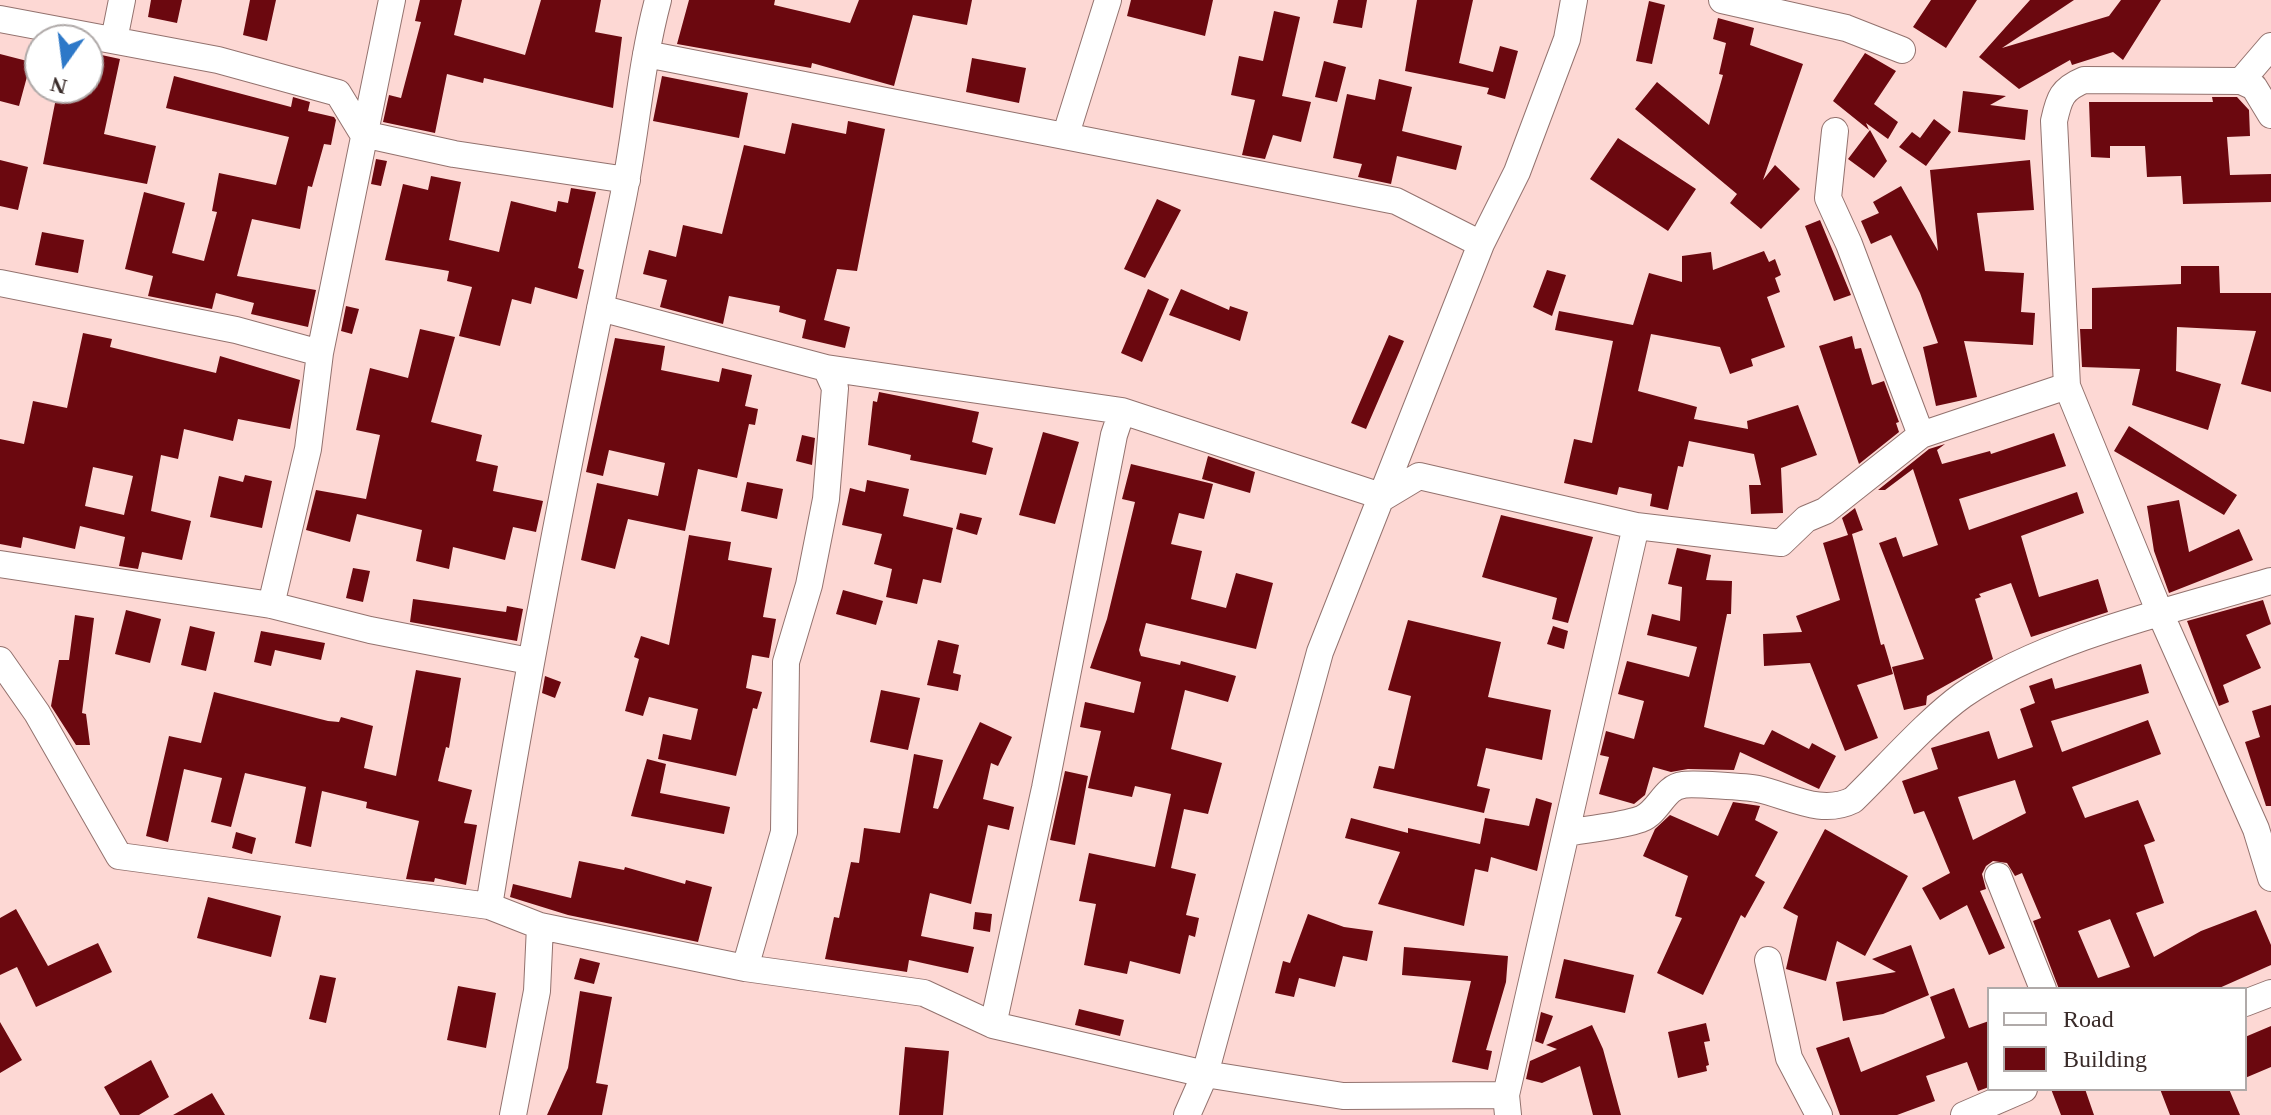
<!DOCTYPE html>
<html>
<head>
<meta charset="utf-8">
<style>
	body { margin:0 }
	#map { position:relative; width:2271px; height:1115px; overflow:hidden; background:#fdd8d4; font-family:"Times New Roman",serif }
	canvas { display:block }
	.legend { position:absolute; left:1987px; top:987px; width:260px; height:104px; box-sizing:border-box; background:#fff; border:2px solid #b0aaa9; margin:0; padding:10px 14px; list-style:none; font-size:24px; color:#392b29 }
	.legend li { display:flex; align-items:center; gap:16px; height:40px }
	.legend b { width:40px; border:2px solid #b0aaa9 }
	.north { position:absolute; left:24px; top:24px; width:80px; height:80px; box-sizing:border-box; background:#fff; border:2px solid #b0aaa9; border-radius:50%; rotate:194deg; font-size:22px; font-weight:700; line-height:32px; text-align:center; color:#392b29 }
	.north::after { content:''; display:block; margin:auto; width:28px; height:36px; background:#2d78c8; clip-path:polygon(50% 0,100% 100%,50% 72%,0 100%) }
</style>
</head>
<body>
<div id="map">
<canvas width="2271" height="1115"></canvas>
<ul class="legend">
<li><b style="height:10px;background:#fff"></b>Road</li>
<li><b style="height:22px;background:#6b080f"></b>Building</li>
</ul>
<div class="north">N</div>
</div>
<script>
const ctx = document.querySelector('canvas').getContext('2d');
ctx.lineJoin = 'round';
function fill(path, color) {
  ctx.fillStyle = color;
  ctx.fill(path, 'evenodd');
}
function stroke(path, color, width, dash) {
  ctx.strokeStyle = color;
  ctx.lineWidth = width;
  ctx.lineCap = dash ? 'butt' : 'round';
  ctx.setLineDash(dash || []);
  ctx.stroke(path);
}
const building = new Path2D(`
	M151 0H182L177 23 148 17Z
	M250 0H276L267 41 243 35Z
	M420 0H462L454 35 525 55 541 0H601L595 32 622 37 613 108 484 78 483 83 447 74 435 133 383 122 389 95 401 98 421 22 415 21Z
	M689 0H775L774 5 850 23 859 0H972L967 25 913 15 894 86 812 63 811 68 677 44Z
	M1131 0H1213L1205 36 1127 16Z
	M1338 0H1367L1362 28 1333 23Z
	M1417 0H1473L1459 63 1493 72 1500 46 1518 51 1505 99 1487 94 1489 88 1405 71Z
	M1931 0H1977L1946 48 1913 27Z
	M2030 0H2074L2002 48 2109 16 2121 0H2161L2123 60 2113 52 2072 65 2070 60 2019 89 1979 57Z
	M1649 1 1665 5 1652 64 1636 61Z
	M1274 11 1300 17 1282 96 1311 102 1301 142 1273 135 1265 159 1242 155 1255 100 1231 95 1239 56 1263 61Z
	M1718 18 1754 28 1750 45 1803 64 1763 180 1775 165 1800 189 1761 229 1730 203 1737 194 1635 109 1657 82 1709 125 1723 75 1719 74 1726 43 1713 39Z
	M1865 53 1896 71 1874 104 1898 122 1888 139 1866 123 1869 130 1833 101Z
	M0 54 31 62 19 106 0 101Z
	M97 54 120 59 104 134 156 146 147 184 43 164 58 88H88V56L96 58Z
	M972 58 1026 68 1019 103 966 92Z
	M1324 61 1346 67 1337 102 1315 97Z
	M174 76 291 107 293 97 310 102 308 111 334 117 336 120 331 145 324 144 312 187 308 186 300 229 252 219 237 276 316 290 308 327 251 314 254 303 216 293 212 309 148 296 153 276 125 269 144 192 185 203 172 253 204 261 217 212 212 211 219 173 276 185 289 137 166 108Z
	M662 76 748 93 739 138 653 121Z
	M1379 79 1412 87 1402 131 1462 146 1456 170 1397 156 1391 184 1358 177 1362 164 1333 158 1347 94 1375 100Z
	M1963 91 2006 96 1990 105 2028 110 2025 140 1958 132Z
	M2212 97H2237L2249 110 2250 136 2227 137 2230 175 2271 174V202L2183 204 2181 176 2147 177 2145 146H2110V158L2091 157 2089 102H2213Z
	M1934 119 1951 132 1926 166 1899 147 1912 132 1920 138Z
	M848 121 885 129 857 271 837 269 824 320 850 327 845 348 802 338 806 320 779 312 780 306 729 296 723 324 660 307 667 280 643 274 649 250 676 257 683 225 722 234 744 145 785 154 792 123 846 134Z
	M1870 130 1887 161 1874 178 1848 159Z
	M1618 138 1696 189 1668 231 1590 179Z
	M376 159 387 161 381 186 371 184Z
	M0 160 28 167 18 210 0 206Z
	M2030 160 2034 210 1977 213 1985 271 2024 273 2021 312 2035 313 2033 345 1964 341 1977 397 1936 406 1923 347 1938 343 1920 293 1891 235 1871 244 1861 221 1879 213 1873 202 1901 186 1938 251 1930 170Z
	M431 176 461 182 449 240 499 252 511 201 556 212 558 201 568 203 571 188 596 192 578 268 584 270 577 299 535 287 531 304 512 299 500 346 459 336 472 287 447 281 449 271 385 260 403 184 428 190Z
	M1157 199 1181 210 1145 278 1124 269Z
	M1820 220 1851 295 1834 301 1805 226Z
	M42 232 84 240 78 273 35 265Z
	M1764 251 1769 262 1775 259 1781 275 1775 278 1780 292 1767 297 1785 347 1751 359 1753 366 1730 374 1720 347 1651 334 1638 391 1697 407 1694 419 1748 429 1747 421 1798 405 1817 455 1781 468 1783 513 1751 514 1749 485H1761L1754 454 1689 441 1683 467 1678 466 1668 510 1650 506 1652 494 1619 487 1617 495 1564 483 1574 439 1592 443 1613 341 1555 330 1559 311 1633 325 1649 273 1682 282V256L1711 252 1713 270Z
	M2181 266H2219L2220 293H2271V392L2241 384 2256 331 2177 327 2176 371 2221 384 2208 430 2132 405 2140 369 2082 367 2080 329H2092V288L2181 284Z
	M1547 270 1566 275 1552 316 1533 307Z
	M1148 289 1169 299 1142 362 1121 353Z
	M1181 289 1229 310 1230 306 1248 312 1240 341 1169 315Z
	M346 306 359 309 352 334 341 331Z
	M420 329 455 337 431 422 482 435 476 461 498 466 493 491 543 501 536 532 513 527 505 560 453 547 449 569 416 561 422 530 357 514 350 542 306 530 316 490 366 499 380 435 356 430 370 368 408 378Z
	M83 333 112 339 110 347 216 373 220 356 300 380 290 429 238 419 233 441 184 429 178 459 161 455 151 511 191 521 182 560 142 552 138 569 119 566 125 537 80 526 75 549 23 537 21 548 0 544V439L24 444 33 401 67 408ZM93 467 133 476 124 515 85 506Z
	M1389 335 1404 341 1366 429 1351 423Z
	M1852 336 1855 349 1861 348 1872 385 1884 381 1899 422 1896 423 1899 432 1859 464 1819 346Z
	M615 338 665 346 661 370 719 382 722 368 752 375 745 406 758 409 755 425 749 424 737 478 698 469 685 531 628 519 615 569 581 560 597 483 658 496 665 463 609 450 603 476 586 472Z
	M879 392 979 412 972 442 993 448 986 475 910 460 911 455 868 445 873 401 877 402Z
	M2129 426 2237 495 2224 515 2114 451Z
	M1043 432 1079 442 1055 524 1019 515Z
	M2054 433 2066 466 1959 499 1969 530 2077 492 2084 513 2021 536 2039 597 2098 579 2108 612 2031 637 2011 583 1979 594 1981 597 1975 599 1993 659 1927 696 1926 705 1904 710 1892 667 1924 659 1879 543 1896 537 1903 557 1938 545 1913 469 1885 490H1878L1929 449 1945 444 1937 450 1942 464 1990 451 1991 454Z
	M802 435 815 438 812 465 796 461Z
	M1208 456 1255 472 1250 493 1202 479Z
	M1131 464 1213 484 1204 519 1179 513 1171 544 1202 551 1191 599 1226 608 1236 573 1273 583 1256 649 1146 623 1139 650 1141 656 1180 665 1181 661 1236 676 1228 702 1185 690 1171 749 1222 763 1208 814 1184 809 1171 868 1196 874 1186 915 1199 918 1195 937 1189 935 1180 974 1130 961 1127 974 1084 965 1096 904 1079 901 1089 853 1155 867 1171 794 1135 786 1132 797 1088 788 1101 731 1080 727 1085 702 1134 713 1141 682 1090 668 1107 619 1135 502 1122 499Z
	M245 475 272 481 262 528 210 517 219 476 243 482Z
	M867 480 909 489 903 516 953 528 941 583 923 579 917 604 886 597 892 569 874 564 882 534 842 525 850 488 865 492Z
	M747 482 783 489 777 519 741 511Z
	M2179 500 2189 552 2239 529 2253 560 2169 593 2154 551 2147 506Z
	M1855 508 1863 530 1852 534 1881 645 1884 644 1893 674 1857 685 1878 738 1845 751 1810 663 1764 666 1763 634 1802 632 1796 616 1840 600 1823 543 1848 535 1842 518Z
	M960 513 982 518 977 535 956 529Z
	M1501 515 1593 537 1568 623 1552 619 1557 598 1482 577Z
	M689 535 731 542 728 560 772 568 763 617 776 619 769 658 752 655 746 688 762 692 757 709 753 708 736 776 658 759 663 734 691 740 698 709 649 697 643 716 625 711 639 659 634 657 641 636 669 645Z
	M1677 548 1711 555 1706 580 1732 581 1731 614H1727L1704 727 1764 745 1772 730 1809 749 1812 743 1836 756 1819 789 1740 752 1734 770 1688 769 1671 772 1653 767 1645 795 1634 804 1599 794 1609 757 1600 755 1606 731 1634 739 1644 701 1618 694 1627 661 1689 677 1697 647 1647 635 1652 614 1680 621 1682 587 1668 584Z
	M353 568 370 571 363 602 346 598Z
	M843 590 883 601 876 625 836 614Z
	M413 599 506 612 507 606 523 609 517 641 410 622Z
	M2263 600 2271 624 2246 635 2261 668 2223 685 2229 702 2219 706 2187 621Z
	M126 610 161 619 150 663 115 654Z
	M75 615 94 618 82 713 86 714 90 745H76L51 706 59 660H69Z
	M1408 620 1501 642 1488 697 1551 710 1542 760 1486 748 1477 786 1490 789 1484 813 1373 788 1379 766 1394 769 1411 696 1388 690Z
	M190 626 215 632 206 671 181 665Z
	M1553 626 1568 631 1564 649 1547 644Z
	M261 631 325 643 321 660 275 650 271 666 254 662Z
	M938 640 959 645 953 673 961 675 958 691 927 685Z
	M2141 664 2149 693 2051 721 2062 752 2148 720 2161 754 2072 787 2085 818 2138 800 2155 841 2144 845 2164 903 2136 913 2154 957 2201 931 2256 910 2271 945V965L2217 989H2059L2033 921 2041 918 2022 873 2015 876 2007 863 1993 861 1986 866 1982 874 1986 889 1980 891 2005 948 1989 955 1967 905 1940 920 1922 888 1950 873 1924 811 1914 814 1902 781 1938 769 1931 748 1989 731 1998 759 2033 747 2020 709 2035 703 2029 686 2052 678 2055 689ZM2015 780 2026 813 1973 840 1958 797ZM2110 919 2130 967 2098 978 2078 931Z
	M416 670 461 678 449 748 446 747 438 781 472 790 464 823 477 825 466 885 435 878 434 882 406 879 419 821 366 808 367 802 322 791 311 847 295 843 306 787 245 773 231 827 211 822 222 778 184 769 168 842 146 836 169 736 201 743 214 692 328 721 339 722 341 717 373 726 364 768 396 776Z
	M545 676 561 682 555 698 542 693Z
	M881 690 920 698 908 750 870 742Z
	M2271 705V806H2266L2245 742 2260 737 2252 711Z
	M980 722 1012 737 998 766 991 763 983 799 1014 807 1009 830 988 825 971 904 930 893 921 936 974 947 968 973 909 960 907 972 825 959 834 917 839 918 851 862 859 863 864 828 900 833 914 754 943 760 933 808 938 809Z
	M647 759 666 764 660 793 730 807 724 834 631 816Z
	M1065 771 1088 776 1075 845 1050 840Z
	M1536 798 1552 803 1537 871 1491 857 1488 872 1475 869 1464 926 1378 904 1400 852 1345 838 1351 818 1408 833V828L1480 844 1485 818 1529 826Z
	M1733 802 1760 806 1755 820 1778 832 1755 876 1765 882 1745 918 1741 915 1703 995 1657 973 1682 918 1675 916 1688 876 1643 856 1655 829 1670 815 1718 836Z
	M1825 829 1908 876 1865 956 1837 941 1826 981 1786 969 1798 916 1783 908Z
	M236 832 256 838 252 854 232 848Z
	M579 861 624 870 625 867 685 884 686 880 712 887 698 942 568 915 510 897 513 884 571 898Z
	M208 897 281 916 271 957 197 938Z
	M16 909 48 966 98 943 112 972 36 1007 17 967 0 975V918Z
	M975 912 992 914 990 932 973 929Z
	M1308 914 1344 927 1373 931 1367 961 1343 956 1335 987 1299 978 1294 997 1275 993 1283 961 1290 963Z
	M1911 945 1929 995 1883 1014 1843 1021 1836 982 1896 972 1872 959Z
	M1404 947 1508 956 1506 982 1486 1050 1492 1051 1488 1070 1452 1062 1471 981 1402 975Z
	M580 958 600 963 594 984 574 979Z
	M1564 959 1634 975 1625 1013 1555 998Z
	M320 975 336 978 326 1023 309 1019Z
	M458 986 496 993 486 1048 447 1040Z
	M1954 988 1969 1028 1989 1021V1087L1978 1091 1967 1062 1926 1076 1935 1101 1897 1115H1840L1816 1048 1849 1037 1861 1072 1945 1038 1930 997Z
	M580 991 612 997 596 1083 608 1085 602 1115H547L568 1068Z
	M1079 1009 1124 1020 1120 1036 1075 1025Z
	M1541 1012 1553 1016 1543 1044 1535 1041Z
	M0 1022 22 1060 0 1073Z
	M1706 1023 1710 1041 1704 1042 1709 1065 1706 1066 1707 1071 1678 1078 1668 1032Z
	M1592 1025 1603 1049 1621 1115H1593L1580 1066 1542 1083 1526 1079 1530 1061 1557 1049 1546 1045Z
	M2271 1026V1067L2245 1078V1037Z
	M905 1047 949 1051 943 1115H899Z
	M151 1060 169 1097 139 1115H120L104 1087Z
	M2051 1089H2085L2094 1115H2061Z
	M2160 1089H2229L2240 1115H2170Z
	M212 1093 225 1115H173Z`);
const minor = new Path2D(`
	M1722 0 1846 28 1902 50
	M0 19 218 60 338 93 363 134 454 154 627 180
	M114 40 122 0
	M646 54 1396 201 1481 244
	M2241 81 2271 46
	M1835 131 1828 198 1849 244 1921 435
	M1066 134 1108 0
	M0 283 236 330 320 353
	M600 308 826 368 1122 411 1384 497 1419 476 1636 526 1781 543 1806 519 1825 511 1921 435 2067 386 2160 613 2256 829 2271 878
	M2067 386 2054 121C2059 98 2062 89 2084 80L2241 81 2254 87 2271 115
	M0 564 271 605 370 630 529 661
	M271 605 308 449 320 353 392 0
	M0 660 37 713 119 856 489 906 540 926 745 968 924 993 993 1025 1205 1074 1343 1096 1506 1095
	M1567 833C1591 828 1618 827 1641 819 1659 812 1664 787 1683 785 1691 783 1748 787 1758 789 1790 796 1821 816 1853 800 1885 769 1929 719 1963 695 2044 639 2176 609 2271 581
	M1998 876 2043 989
	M489 906C527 670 573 436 622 203 636 136 640 67 658 0
	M1768 960 1789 1058 1819 1115
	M745 968 784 832 786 662 809 585 826 499 835 388 826 368
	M2245 1003 2271 993
	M993 1025 1045 788 1114 435 1122 411
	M513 1115 537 991 540 926
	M1187 1115 1205 1074 1320 652 1481 244 1517 172 1567 39 1574 0
	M1508 1115 1506 1095 1636 526
	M1964 1115 2024 1089`);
fill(building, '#6b080f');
stroke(minor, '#93726e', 28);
stroke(minor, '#fff', 26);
</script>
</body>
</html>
